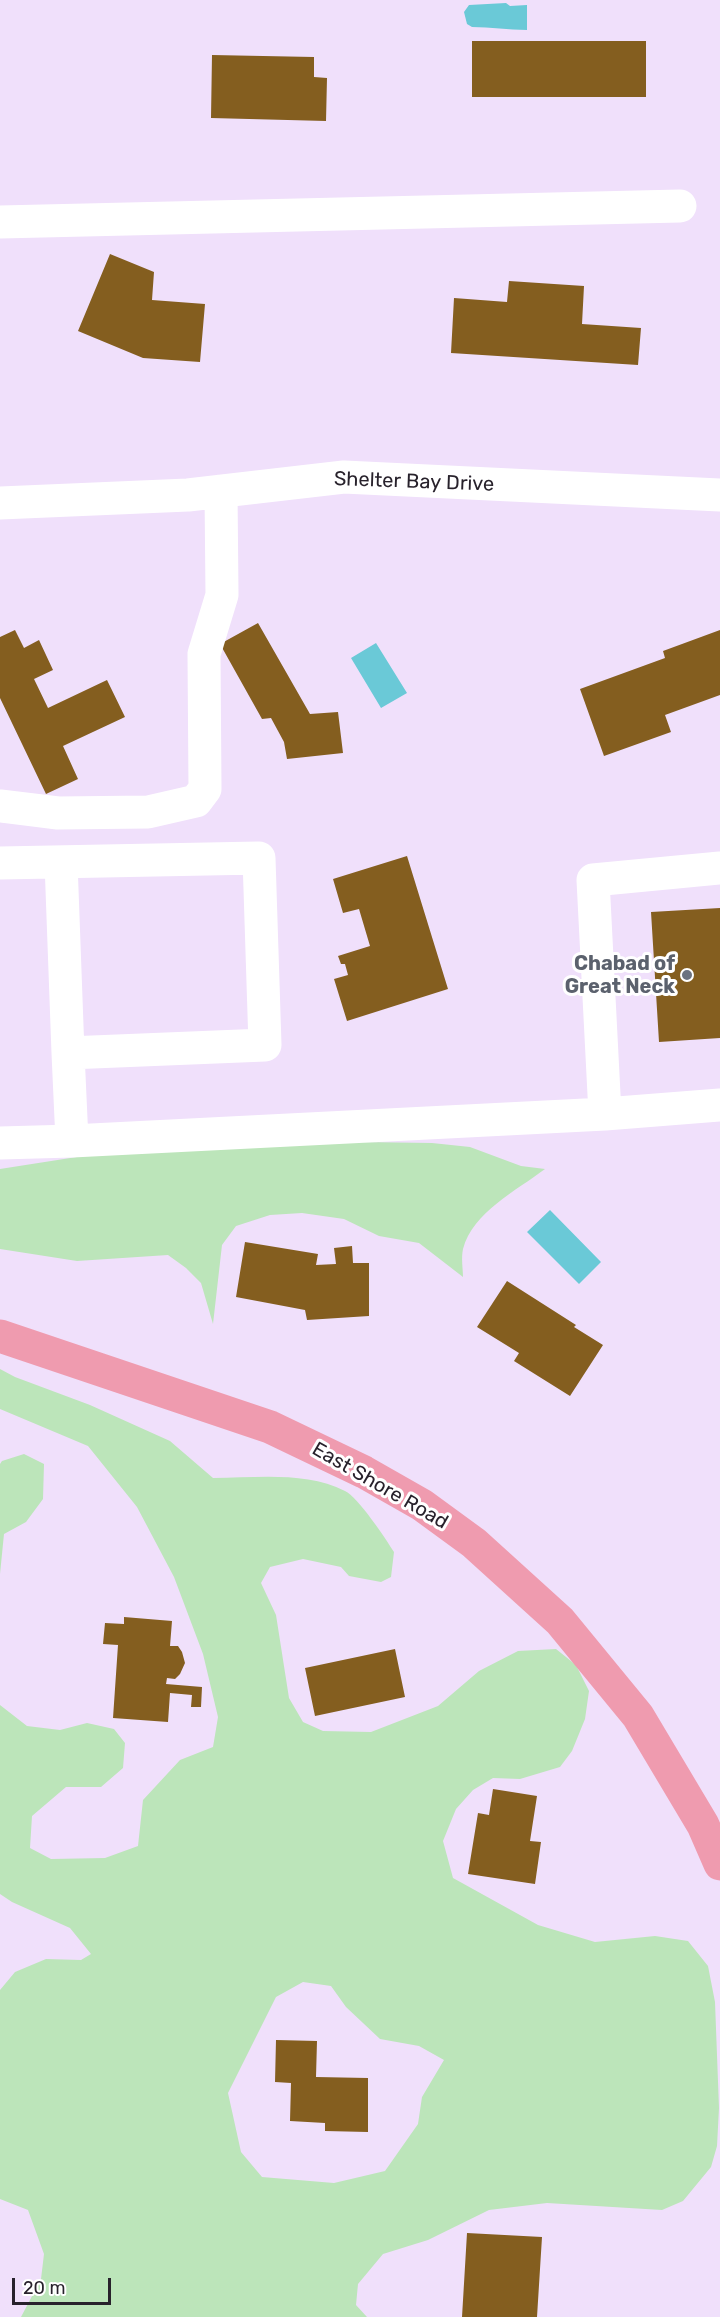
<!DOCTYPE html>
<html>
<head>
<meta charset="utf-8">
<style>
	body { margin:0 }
	#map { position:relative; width:720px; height:2317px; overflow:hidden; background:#f0e0fb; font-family:Rubik,sans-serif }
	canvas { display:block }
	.scale { position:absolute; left:12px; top:2278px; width:99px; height:27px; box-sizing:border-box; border:3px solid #28222c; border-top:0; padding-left:8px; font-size:18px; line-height:21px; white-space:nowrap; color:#28222c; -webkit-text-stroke:4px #fff; paint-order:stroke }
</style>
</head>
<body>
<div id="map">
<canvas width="720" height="2317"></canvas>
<div class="scale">20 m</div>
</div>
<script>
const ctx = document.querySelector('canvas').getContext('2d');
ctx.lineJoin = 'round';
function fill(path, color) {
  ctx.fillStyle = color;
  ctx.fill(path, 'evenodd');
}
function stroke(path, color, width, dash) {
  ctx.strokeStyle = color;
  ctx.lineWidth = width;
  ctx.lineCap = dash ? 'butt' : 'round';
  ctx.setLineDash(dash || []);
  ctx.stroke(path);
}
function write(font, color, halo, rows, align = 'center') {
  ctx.font = font + ' Rubik,sans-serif';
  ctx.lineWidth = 6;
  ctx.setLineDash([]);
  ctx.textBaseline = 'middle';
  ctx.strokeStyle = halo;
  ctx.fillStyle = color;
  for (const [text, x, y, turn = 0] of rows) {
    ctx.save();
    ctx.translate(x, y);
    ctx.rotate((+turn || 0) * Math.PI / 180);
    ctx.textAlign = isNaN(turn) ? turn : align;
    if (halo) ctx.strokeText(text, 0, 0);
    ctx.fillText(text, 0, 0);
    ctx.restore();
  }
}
const green = new Path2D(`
	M360 1142 432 1143 470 1147 521 1166 545 1169C516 1191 473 1212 463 1249 461 1258 463 1269 463 1277L419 1243 379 1236 344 1219 302 1213 270 1215 236 1226 222 1245 213 1324 201 1283 186 1268 168 1255 77 1261 0 1249V1169L83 1156Z
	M0 1369 15 1377 90 1405 170 1441 213 1478C256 1478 306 1471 345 1491 358 1497 386 1539 394 1552L391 1577 381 1582 349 1576 341 1567 303 1559 270 1567 261 1583 276 1615 289 1698 303 1722 323 1731 371 1732 438 1706 479 1671 518 1651 556 1649 576 1665 589 1691 585 1719 572 1751 560 1767 520 1779 493 1778 473 1790 456 1809 443 1841 453 1878 538 1925 595 1942 655 1936 688 1941 708 1966 715 2002 719 2108 717 2146 711 2167 683 2201 662 2210 547 2203 489 2210 428 2240 383 2254 358 2284 356 2305 367 2317H21L41 2279 44 2254 28 2210 0 2199V1990L15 1972 46 1959 81 1960 91 1954 70 1928 12 1902 0 1894V1705L27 1726 60 1730 87 1723 114 1729 125 1743 123 1768 101 1787H66L32 1816 30 1848 51 1859 105 1858 138 1846 143 1800 180 1760 213 1747 218 1717 203 1654 174 1577 137 1507 88 1446 0 1409ZM303 1982 331 1986 346 2007 380 2039 419 2046 444 2060 422 2097 418 2124 385 2171 334 2183 262 2177 241 2152 228 2093 276 1997Z
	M24 1454 44 1464 43 1499 26 1522 4 1534 0 1574V1464L2 1461Z`);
const water = new Path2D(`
	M506 3 510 6 527 5V30C508 30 491 27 472 27L467 24 464 12 469 5Z
	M376 643 407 693 381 708 351 658Z
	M550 1210 601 1262 579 1284 527 1232Z`);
const building = new Path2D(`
	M472 41H646V97H472Z
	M212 55 314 57V77L327 78 326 121 211 118Z
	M110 254 154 272 152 300 205 304 200 362 143 358 78 331Z
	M509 281 584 286 582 324 641 328 638 365 451 353 454 298 507 302Z
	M258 623 310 714 338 712 343 753 287 759 284 742 271 718 262 719 220 644Z
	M15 630 24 648 39 640 53 670 34 679 48 708 107 680 125 717 63 746 78 779 46 794 0 698V637Z
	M720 630V695L665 715 671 732 604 756 580 689 665 658 663 651Z
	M407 856 448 989 347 1021 334 979 348 975 345 964H341L338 956 370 946 359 909 343 913 333 879Z
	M720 908V1038L659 1042 651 912Z
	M245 1242 318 1254 316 1265 336 1264 334 1248 352 1246 353 1263H369V1316L307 1320 305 1310 236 1297Z
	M507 1281 576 1325 574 1327 603 1345 570 1396 514 1361 519 1353 477 1327Z
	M124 1617 172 1621 170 1646H178L182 1652 185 1663 180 1674 175 1679 167 1678 166 1684 202 1687 201 1707H191L192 1695 170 1693 168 1722 113 1718 118 1645 103 1644 105 1623 124 1624Z
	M395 1649 405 1697 315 1716 305 1668Z
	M493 1789 537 1796 530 1841 541 1842 535 1884 468 1874 478 1813 489 1815Z
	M276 2040 317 2041 316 2077 368 2078V2132L325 2131V2123L290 2121 291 2083 275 2082Z
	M467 2233 542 2237 537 2317H462Z`);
const minor = new Path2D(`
	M0 222 680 206
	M0 503 188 495 344 477 720 495
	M0 806 58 813 148 812 196 801 205 789 204 654 222 595 221 491
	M61 862 68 1053
	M0 863 259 858 265 1045 68 1053 72 1141 0 1143
	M605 1114 593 880 720 868
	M72 1141 605 1114 720 1105`);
const major = new Path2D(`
	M0 1336 270 1427 364 1472 422 1505 474 1543 560 1621 638 1716 703 1825 720 1864`);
const markers = [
	[687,975,6,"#6b7280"]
];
const streetNames = [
	["Shelter Bay Drive",414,482,2],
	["East Shore Road",380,1486,30]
];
const worshipNames = [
	["Chabad of",675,964],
	["Great Neck",675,987]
];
fill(green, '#bce5ba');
fill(water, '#6ac9d7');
fill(building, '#845e1f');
stroke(minor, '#fff', 33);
stroke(major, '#ef9baf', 33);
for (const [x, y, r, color] of markers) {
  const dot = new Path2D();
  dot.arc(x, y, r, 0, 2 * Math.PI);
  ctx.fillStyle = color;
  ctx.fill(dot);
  stroke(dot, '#fff', 2);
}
write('20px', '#28222c', '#fff', streetNames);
write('bold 20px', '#5b616d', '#fff', worshipNames, 'right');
</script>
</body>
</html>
